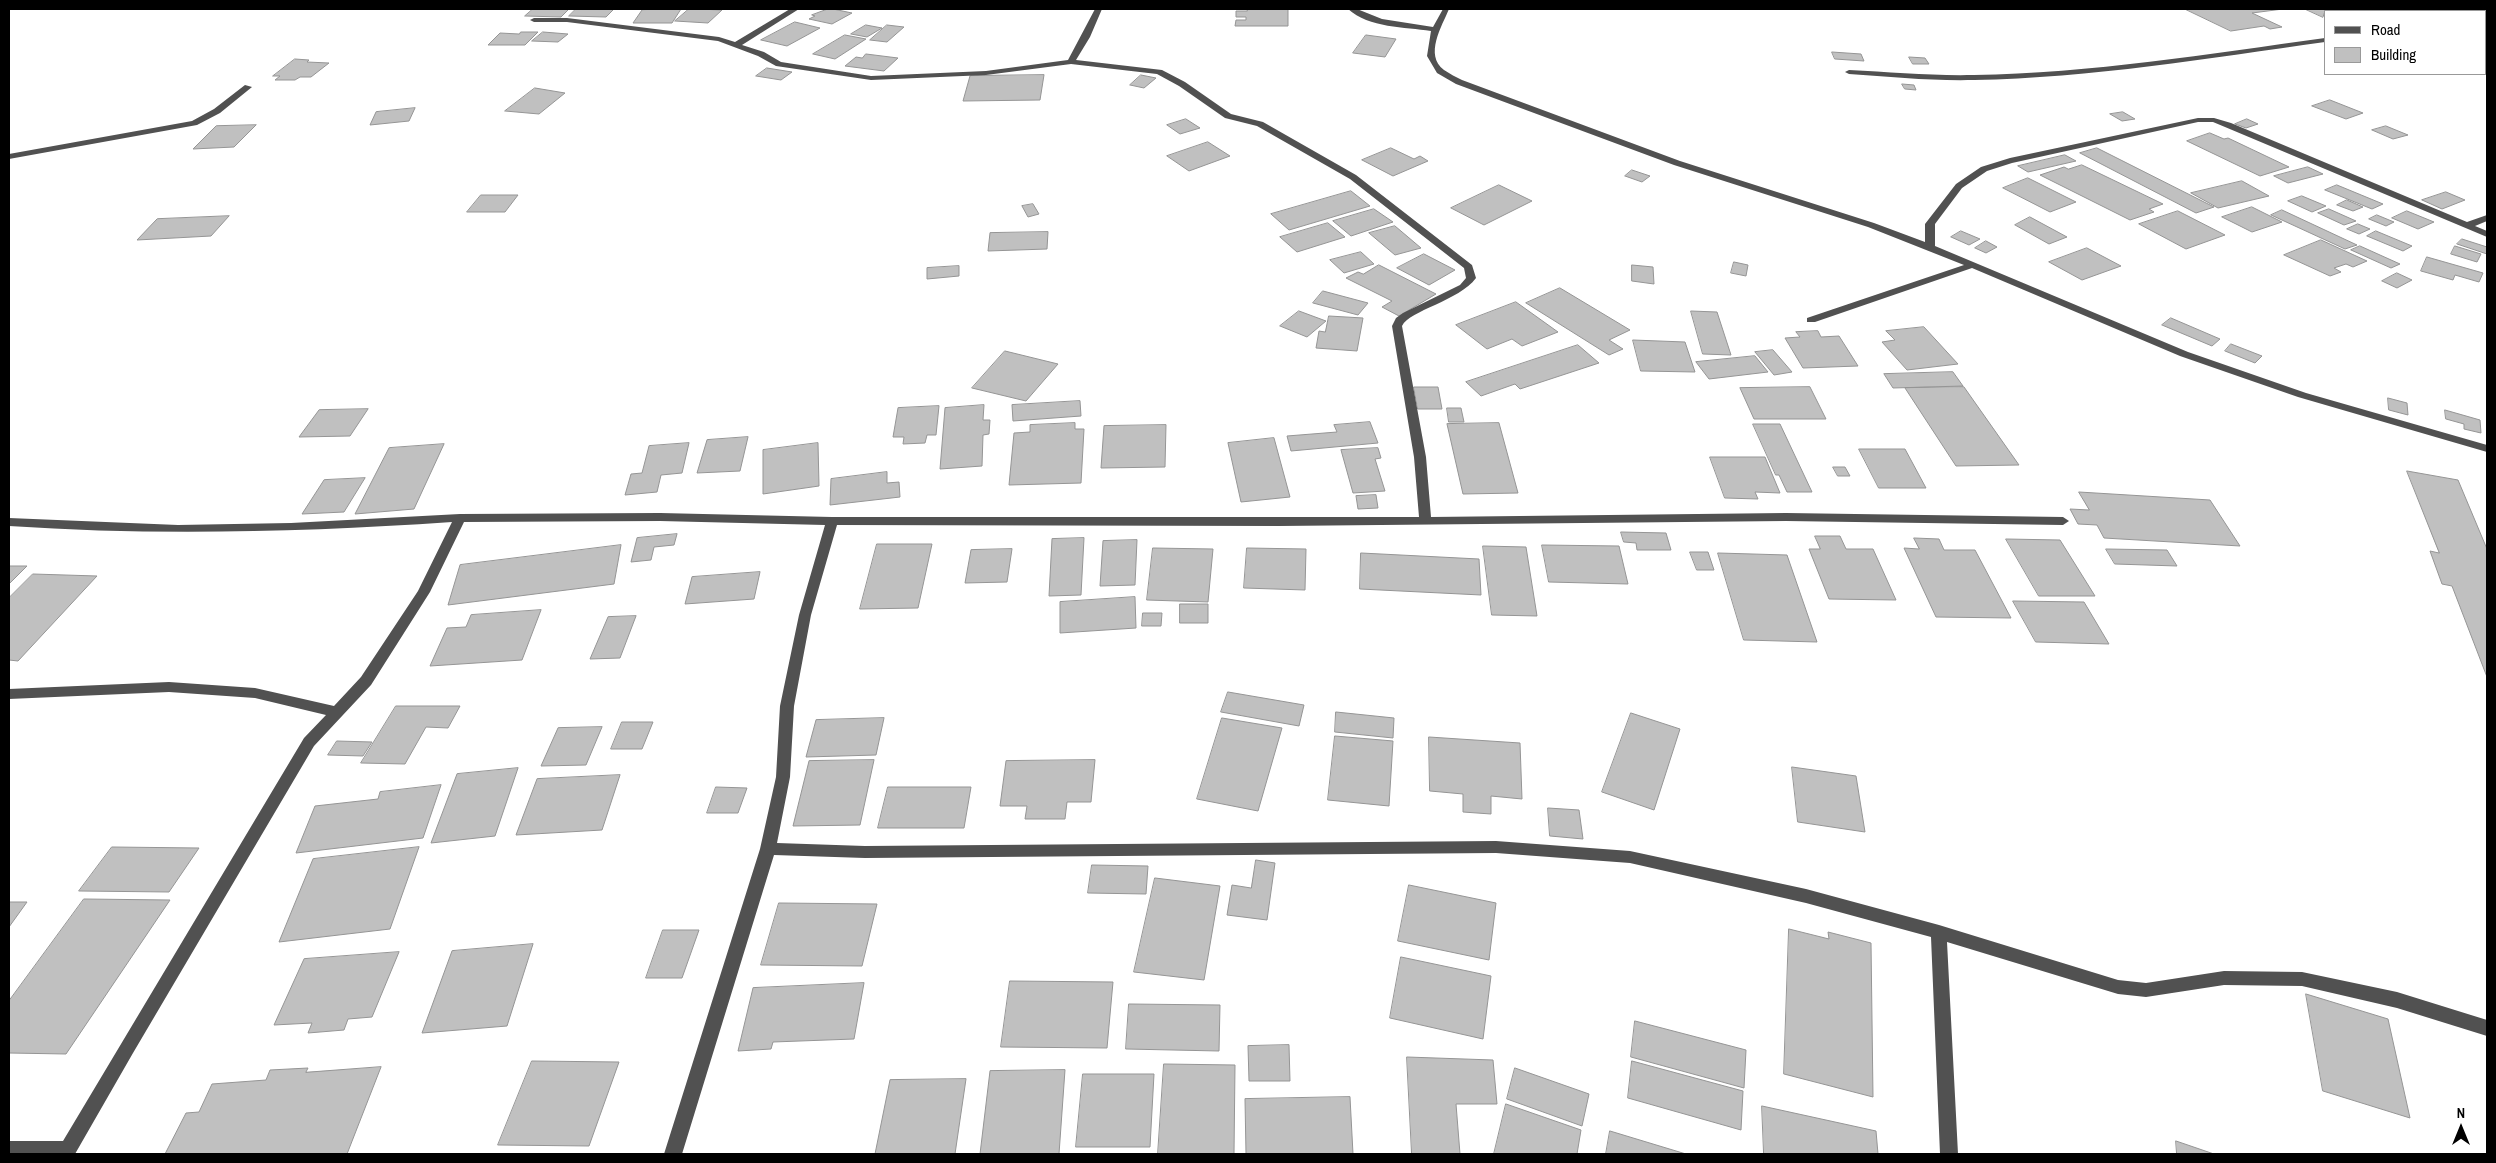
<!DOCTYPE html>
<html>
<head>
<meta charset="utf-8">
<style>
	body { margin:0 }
	#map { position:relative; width:2496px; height:1163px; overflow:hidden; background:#fff; font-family:"Archivo Narrow",sans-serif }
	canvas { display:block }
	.frame { position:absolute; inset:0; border:10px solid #000; pointer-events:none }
	.legend { position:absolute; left:2324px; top:10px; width:162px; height:65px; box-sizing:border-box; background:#fff; border:1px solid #999; margin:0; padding:6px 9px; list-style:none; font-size:15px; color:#000 }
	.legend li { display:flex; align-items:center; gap:10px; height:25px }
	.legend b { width:25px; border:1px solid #999 }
	.north { position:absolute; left:2436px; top:1103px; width:50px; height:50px; -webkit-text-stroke:4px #fff; paint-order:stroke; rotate:0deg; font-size:14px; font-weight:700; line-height:20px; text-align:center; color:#000 }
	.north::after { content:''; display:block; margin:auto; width:18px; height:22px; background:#000; clip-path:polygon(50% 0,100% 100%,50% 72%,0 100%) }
</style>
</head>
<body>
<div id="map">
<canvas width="2496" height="1163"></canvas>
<div class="frame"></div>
<ul class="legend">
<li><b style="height:6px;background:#515151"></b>Road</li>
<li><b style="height:14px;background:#c0c0c0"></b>Building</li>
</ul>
<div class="north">N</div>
</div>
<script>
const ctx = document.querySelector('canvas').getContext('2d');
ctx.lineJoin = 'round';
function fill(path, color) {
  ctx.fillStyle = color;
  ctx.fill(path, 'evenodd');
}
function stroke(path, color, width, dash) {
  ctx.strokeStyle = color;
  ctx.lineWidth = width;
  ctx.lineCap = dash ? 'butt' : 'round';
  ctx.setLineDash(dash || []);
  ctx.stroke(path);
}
const building = new Path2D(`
	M533 9H569L561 17 525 16Z
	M576 9H614L606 17 569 16Z
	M660 9H681L672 23H633L642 10Z
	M689 9H698L722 10 708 23 675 21Z
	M828 9H833L852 13 832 24 809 19 815 16 812 15Z
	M1247 9H1288V26H1235L1236 20H1246V17H1236V11H1247Z
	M2185 9H2283L2252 13 2282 27 2270 29 2264 26 2231 31Z
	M2305 9H2335L2341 11H2325L2323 17Z
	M795 22 820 28 787 46 761 40Z
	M866 25 882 28 867 37 851 34Z
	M887 25 904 27 887 42 870 40Z
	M521 32H538L525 45H488L500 33 519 34Z
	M543 32 568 34 558 42 532 41Z
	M845 35 866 39 835 59 813 54Z
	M1366 35 1396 39 1385 57 1353 53Z
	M1832 52 1861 54 1864 61 1835 59Z
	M866 54 898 58 884 71 845 66 856 57 862 58Z
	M1909 57 1925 58 1929 64H1913Z
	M295 59 309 60 307 62 329 63 311 77H300L295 80H275L280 76H273Z
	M767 68 792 72 781 80 756 76Z
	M1044 75 1040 100 963 101 970 76Z
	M1141 75 1156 78 1144 88 1130 85Z
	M1902 84 1914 85 1916 90 1905 89Z
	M535 88 565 93 539 114 505 111Z
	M2330 100 2363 113 2346 119 2312 106Z
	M415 108 409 121 370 125 376 112Z
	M2123 112 2135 119 2122 121 2110 114Z
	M1186 119 1200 128 1180 134 1167 125Z
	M2247 119 2258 124 2246 128 2235 124Z
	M256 125 234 147 193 149 216 126Z
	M2386 126 2408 135 2393 139 2372 130Z
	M2210 133 2224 139 2228 138 2289 167 2260 176 2187 141Z
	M1208 142 1230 156 1189 171 1167 156Z
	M1391 148 1414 159 1420 156 1428 161 1393 176 1362 160Z
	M2097 148 2214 207 2196 213 2080 153Z
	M2065 155 2076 161 2028 172 2018 166Z
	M2082 165 2163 204 2149 209 2154 212 2130 220 2040 175 2064 167 2068 169Z
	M2308 167 2323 174 2288 183 2274 176Z
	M1632 170 1650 176 1642 182 1625 176Z
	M2028 178 2076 202 2050 212 2003 188Z
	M2242 181 2269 196 2218 208 2191 193Z
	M1499 185 1532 201 1484 225 1451 208Z
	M2337 185 2383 204 2372 209 2325 190Z
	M1351 191 1370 206 1289 230 1271 214Z
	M2446 192 2465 200 2442 209 2422 200Z
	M481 195H518L505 212H467Z
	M2302 196 2326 206 2312 212 2288 201Z
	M2347 200 2363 207 2353 211 2337 205Z
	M1033 204 1039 214 1028 217 1022 206Z
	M2252 207 2282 222 2252 232 2222 217Z
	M1374 209 1393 222 1351 236 1333 221Z
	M2329 209 2356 221 2344 225 2318 213Z
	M2282 210 2357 245 2345 249 2271 215Z
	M2178 211 2225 235 2186 249 2139 224Z
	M2407 211 2434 222 2418 229 2392 218Z
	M2377 215 2394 222 2386 226 2369 219Z
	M229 216 211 236 137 240 157 219Z
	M2030 217 2067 237 2049 244 2015 225Z
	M1328 223 1345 237 1297 252 1280 237Z
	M2358 224 2370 229 2359 234 2347 229Z
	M1395 226 1421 248 1395 255 1369 233Z
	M1961 231 1980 239 1969 245 1951 237Z
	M2376 231 2412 246 2403 251 2367 236Z
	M1048 232 1047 249 988 251 990 233Z
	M2462 239 2487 247V254L2457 244Z
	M2321 240 2367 261 2353 267 2346 264 2334 268 2341 272 2330 276 2284 255Z
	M1986 241 1997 247 1986 253 1975 248Z
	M2360 246 2400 264 2391 268 2351 250Z
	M2455 246 2481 254 2477 262 2451 254Z
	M2087 248 2121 266 2082 280 2049 262Z
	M1361 252 1374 264 1344 273 1330 260Z
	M1424 254 1455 270 1429 285 1397 268Z
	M2427 257 2483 273 2479 282 2455 275 2453 280 2421 271Z
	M1734 262 1748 265 1746 276 1731 273Z
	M1379 265 1436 294 1399 316 1382 307 1392 301 1346 278 1358 272 1363 274Z
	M1632 265 1653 267 1654 284 1632 281Z
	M959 266V276L927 279V268Z
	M2397 273 2412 280 2397 288 2382 281Z
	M1560 288 1630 330 1609 340 1623 349 1609 355 1526 303Z
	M1323 291 1368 303 1358 315 1313 303Z
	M1516 302 1558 332 1522 346 1512 339 1487 349 1456 325Z
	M1299 311 1326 321 1307 337 1280 326Z
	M1691 311 1717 312 1731 355 1703 354Z
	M1329 316 1363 318 1357 351 1316 348 1319 331 1325 332Z
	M2171 318 2220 339 2212 346 2162 325Z
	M1924 327 1958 364 1907 370 1882 342 1895 340 1886 331Z
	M1818 331 1821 337 1839 336 1858 366 1803 368 1785 338 1800 337 1796 332Z
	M1633 340 1685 342 1695 372 1641 371Z
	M2231 344 2262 356 2255 363 2225 351Z
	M1578 345 1599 363 1520 389 1515 384 1481 396 1466 382Z
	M1773 350 1792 372 1774 375 1755 352Z
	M1005 351 1058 364 1026 401 972 388Z
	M1755 356 1768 372 1709 379 1696 362Z
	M1953 372 1963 386 1893 388 1884 374Z
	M1414 387H1438L1442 409H1418Z
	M1810 387 1826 419H1754L1740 388Z
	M1964 387 2019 465 1956 466 1905 388Z
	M2388 398 2407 403 2408 415 2389 410Z
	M1080 401 1081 416 1013 421 1012 405Z
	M984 405 983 420H990L989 434 983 435 982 466 940 469 945 408Z
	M939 406 936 435H927L925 443 903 444 904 437H893L898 408Z
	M1447 408H1461L1464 422H1449Z
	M368 409 350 436 299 437 319 410Z
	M2445 410 2480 420 2481 433 2464 429V424L2446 419Z
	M1370 422 1378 443 1291 451 1287 436 1337 432 1334 425Z
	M1075 423V429H1084L1081 483 1009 485 1014 433 1030 432V425Z
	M1499 423 1518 493 1463 494 1447 424Z
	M1753 424H1780L1812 492H1787L1779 475H1776Z
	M1166 425 1165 467 1101 468 1104 426Z
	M748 437 740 471 697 473 707 440Z
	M1274 438 1290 497 1241 502 1228 443Z
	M689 443 682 473 661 475 657 492 625 495 631 474 642 473 649 446Z
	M818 443 819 486 763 494V450Z
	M444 444 414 509 355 514 389 448Z
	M1378 448 1381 458 1375 459 1385 491 1353 493 1341 450Z
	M1859 449H1905L1926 488H1879Z
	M1710 457H1765L1780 493 1755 492 1758 499 1725 498Z
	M1833 467H1845L1850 476H1838Z
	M2407 471 2458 480 2487 549V677L2452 586 2442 584 2430 551 2439 553Z
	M887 472V483L899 482 900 497 830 505 831 479Z
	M365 478 344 512 302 514 324 480Z
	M2079 492 2210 500 2240 546 2104 538 2097 525 2078 524 2070 509 2089 510Z
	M1376 495 1378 508 1358 509 1356 496Z
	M1621 532 1666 533 1671 550H1637L1636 543 1624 542Z
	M677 534 674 545 654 547 651 560 631 562 637 538Z
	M1815 536H1840L1846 549H1873L1896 600 1829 599 1809 549H1820Z
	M1084 538 1081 595 1049 596 1052 539Z
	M1914 538 1939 539 1944 550H1975L2011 618 1936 617 1904 548 1919 549Z
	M2006 539 2060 540 2095 596H2039Z
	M1137 540 1135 585 1100 586 1103 541Z
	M877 544H932L918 608 860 609Z
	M621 545 614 584 448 605 460 565Z
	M1542 545 1619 546 1628 584 1549 582Z
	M1483 546 1526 547 1537 616 1492 615Z
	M1153 548 1213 549 1208 602 1147 600Z
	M1247 548 1306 549 1305 590 1244 588Z
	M1012 549 1007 582 965 583 971 550Z
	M2106 549 2167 550 2177 566 2115 564Z
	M1690 552H1708L1714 570H1697Z
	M1361 553 1479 559 1481 595 1360 589Z
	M1718 553 1787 555 1817 642 1744 640Z
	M9 566H27L9 584Z
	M760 572 754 599 685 604 692 577Z
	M33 574 97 576 18 661 9 660V598Z
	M1135 597 1136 628 1060 633V602Z
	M2013 601 2084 602 2109 644 2036 642Z
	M1180 604H1208V623H1180Z
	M541 610 522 660 430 666 447 628 466 627 471 615Z
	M1143 613H1162L1161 626H1142Z
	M636 616 620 658 590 659 608 617Z
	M1228 692 1304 705 1299 726 1221 712Z
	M396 706H460L448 728 426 727 405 764 361 763Z
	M1336 712 1394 718 1393 738 1335 732Z
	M1631 713 1680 729 1654 810 1602 792Z
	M884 718 876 755 806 757 816 720Z
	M1222 718 1282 728 1258 811 1197 799Z
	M622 722H653L642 749H611Z
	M602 727 586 765 541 766 558 728Z
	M1335 736 1393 741 1389 806 1328 800Z
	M1429 737 1520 743 1522 799 1491 796V814L1463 812V794L1430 791Z
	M337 741 372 742 363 756 328 755Z
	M874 760 860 825 793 826 809 761Z
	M1095 760 1091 802H1067L1065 819H1025L1027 806H1000L1006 761Z
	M1792 767 1856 776 1865 832 1798 822Z
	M518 768 495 836 431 843 457 774Z
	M620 775 602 830 516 835 537 779Z
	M441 785 423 838 296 853 315 806 378 799 380 792Z
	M716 787 747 788 738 813H707Z
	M888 787H971L964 828H878Z
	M1548 808 1579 810 1583 839 1550 836Z
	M112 847 199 848 169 892 79 891Z
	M419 847 390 929 279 942 313 859Z
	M1256 860 1275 863 1267 920 1227 915 1232 885 1251 888Z
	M1092 865 1148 866 1146 894 1088 893Z
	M1155 878 1220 886 1204 980 1134 972Z
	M1409 885 1496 903 1489 960 1398 941Z
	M84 899 170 900 66 1054 9 1053V1001Z
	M9 902H27L9 927Z
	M779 903 877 904 862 966 761 965Z
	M1789 929 1829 939 1828 932 1871 943 1873 1097 1784 1074Z
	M663 930H699L682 978H646Z
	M533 944 507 1026 422 1033 452 951Z
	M399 952 372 1017 348 1019 344 1030 308 1033 312 1023 274 1025 304 959Z
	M1401 957 1491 976 1483 1039 1390 1018Z
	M1010 981 1113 982 1107 1048 1001 1047Z
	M864 983 854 1039 773 1042 771 1049 738 1051 753 988Z
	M2306 994 2388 1019 2410 1118 2323 1091Z
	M1129 1004 1220 1005 1219 1051 1126 1049Z
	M1635 1021 1746 1050 1744 1088 1631 1057Z
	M1289 1045 1290 1081H1249L1248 1046Z
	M1407 1057 1493 1060 1497 1104H1456L1460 1154H1412Z
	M532 1061 619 1062 589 1146 498 1145Z
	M1632 1061 1743 1091 1741 1130 1628 1098Z
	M1164 1064 1235 1065 1234 1154H1158Z
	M381 1067 347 1154H165L186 1113 199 1112 212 1084 266 1080 270 1070 308 1068 306 1072Z
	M1515 1068 1589 1094 1582 1126 1507 1099Z
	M1065 1070 1059 1154H980L990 1071Z
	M1083 1074H1154L1150 1147H1076Z
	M966 1079 955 1154H875L890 1080Z
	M1350 1097 1353 1154H1246L1245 1099Z
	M1506 1104 1581 1130 1577 1154H1494Z
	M1762 1106 1876 1131 1878 1154H1764Z
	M1610 1131 1686 1154H1606Z
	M2176 1141 2214 1154H2177Z`);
const minor = new Path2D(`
	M790 9H799L742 45 764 52 781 62 871 76 986 71 1068 60 1095 9H1102L1090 37 1076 60 1162 70 1185 82 1231 114 1263 122 1356 175 1472 265 1476 278C1459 301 1410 310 1402 326L1426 457 1431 517 1786 513 2063 517 2069 521 2063 525 1786 521 1279 526 837 525 811 615 794 706 790 777 777 843 865 846 1496 841 1630 851 1806 889 1939 925 2118 980 2146 983 2224 971 2302 972 2397 992 2487 1020V1036L2397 1008 2302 986 2224 985 2146 997 2118 994 1947 942 1958 1154H1940L1931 937 1806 903 1630 863 1496 853 865 858 774 855 682 1154H664L760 849 776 777 780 706 799 615 825 525 660 521 464 522 430 592 371 685 314 746 133 1053 75 1154H9V1141H63L304 738 326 715 255 698 169 692 9 699V689L169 682 255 688 334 706 361 677 418 591 452 522C304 532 157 536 9 526V518L178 525 291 523 460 514 660 513 832 517H1419L1414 457 1392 326 1396 318 1403 313 1460 285 1466 278 1464 268 1350 179 1257 126 1225 118 1179 86 1157 74 1071 64 986 75 871 80 776 66 758 56 718 41 567 22H534L530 20 534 18H567L719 37 735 42Z
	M1348 9H1357L1382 19 1433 27 1443 9H1449C1442 26 1424 55 1444 70 1450 74 1456 77 1462 80L1680 161 1874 223 1925 242V224L1956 184 1981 167 2010 158 2198 118H2214L2231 123 2467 222 2487 215V221L2475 226 2487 231V237L2225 127 2213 122H2198L2012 163 1987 171 1962 188 1935 224V246L2188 352 2306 393 2487 445V452L2298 397 2180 356 1972 268 1815 322H1807V318L1964 265 1868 227 1674 165 1456 84 1437 73 1427 56 1431 31C1405 27 1369 28 1348 9Z
	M2379 9H2389L2393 11H2383Z
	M2325 38V42C2209 58 2091 78 1974 80 1932 81 1891 77 1849 74L1845 72 1849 70C1891 72 1932 76 1974 75 2091 73 2209 54 2325 38Z
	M2485 46H2487V51H2485Z
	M245 85 252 87 220 113 197 125 9 159V154L192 121 214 109Z`);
fill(building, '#c0c0c0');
stroke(building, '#959595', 1);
fill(minor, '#515151');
</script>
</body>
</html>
